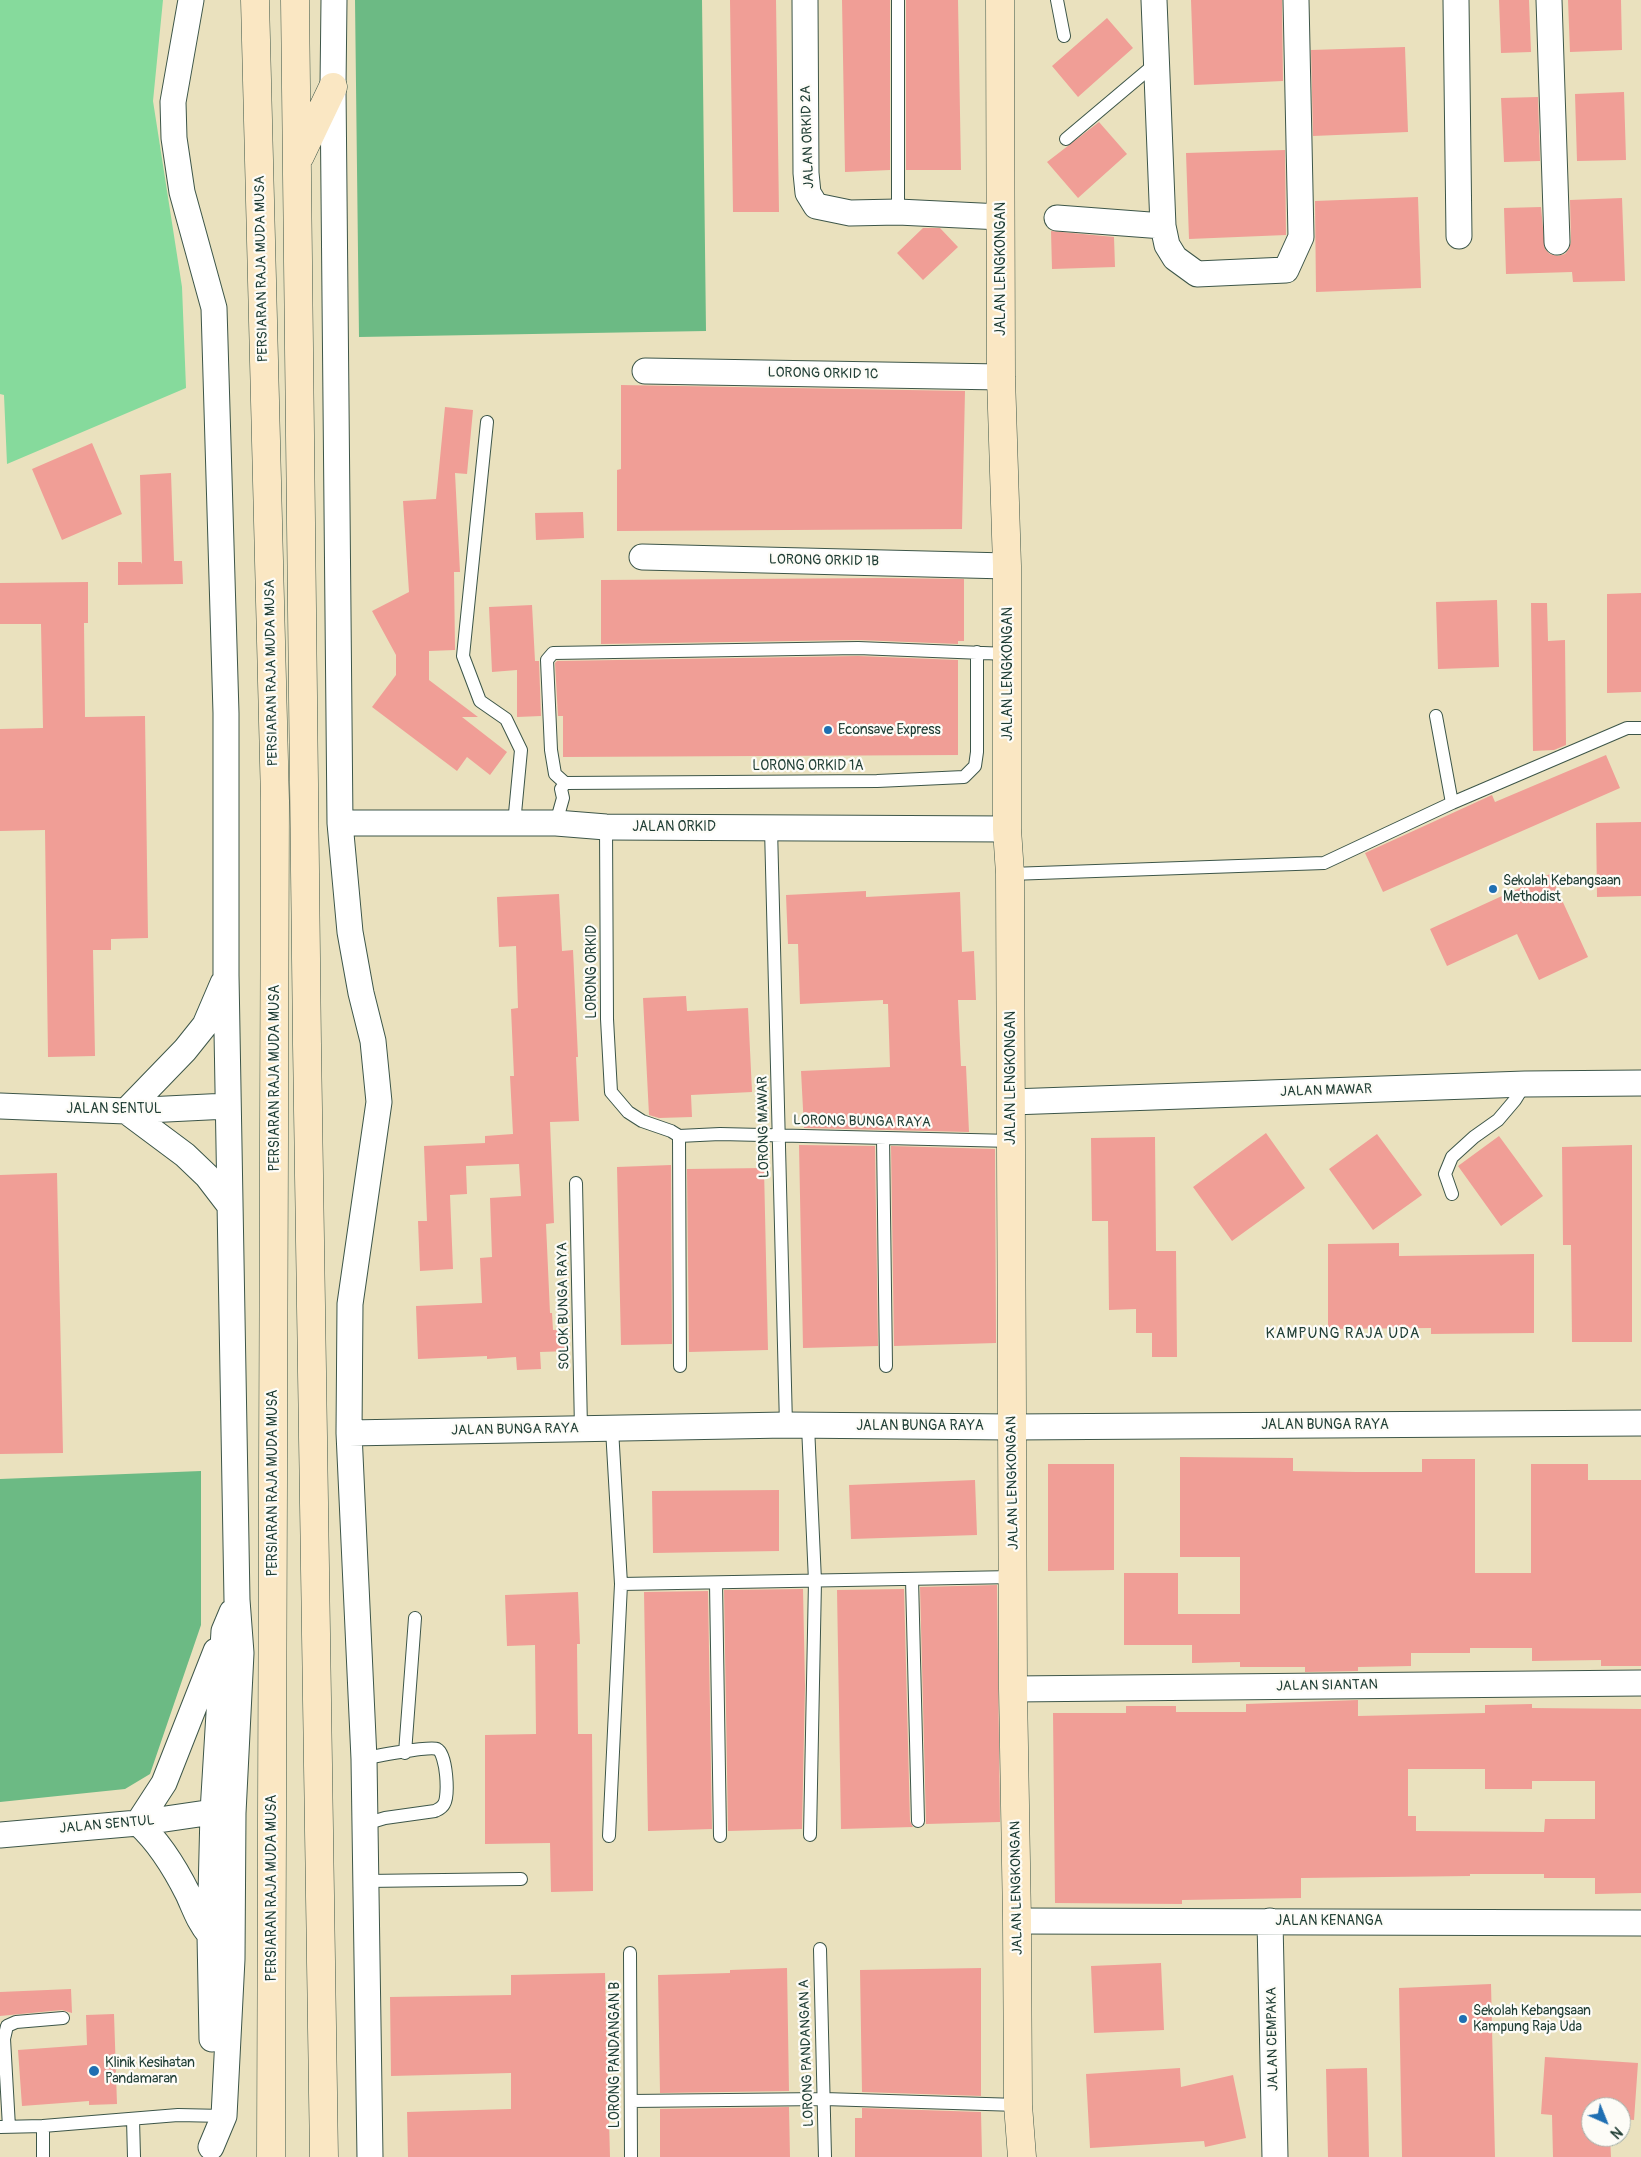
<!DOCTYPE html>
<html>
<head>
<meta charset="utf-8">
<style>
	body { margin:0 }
	#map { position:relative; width:1641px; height:2157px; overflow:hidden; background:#eae1be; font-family:Pangolin,sans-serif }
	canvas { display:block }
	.north { position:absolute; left:1581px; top:2097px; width:50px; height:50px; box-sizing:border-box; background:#fdfcf7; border:1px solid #a4b0a9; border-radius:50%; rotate:136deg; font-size:14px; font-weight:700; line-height:20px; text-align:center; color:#1f3d34 }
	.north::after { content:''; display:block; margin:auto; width:18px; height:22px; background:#1f6fb2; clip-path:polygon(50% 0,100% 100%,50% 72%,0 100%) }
</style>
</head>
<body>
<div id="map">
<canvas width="1641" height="2157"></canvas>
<div class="north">N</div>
</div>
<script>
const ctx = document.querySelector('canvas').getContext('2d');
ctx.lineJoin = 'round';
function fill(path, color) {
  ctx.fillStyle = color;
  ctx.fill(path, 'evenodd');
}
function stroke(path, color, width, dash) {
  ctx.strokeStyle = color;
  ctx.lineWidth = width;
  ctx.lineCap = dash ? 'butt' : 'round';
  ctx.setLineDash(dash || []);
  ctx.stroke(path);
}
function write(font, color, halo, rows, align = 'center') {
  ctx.font = font + ' Pangolin,sans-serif';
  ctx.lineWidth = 4.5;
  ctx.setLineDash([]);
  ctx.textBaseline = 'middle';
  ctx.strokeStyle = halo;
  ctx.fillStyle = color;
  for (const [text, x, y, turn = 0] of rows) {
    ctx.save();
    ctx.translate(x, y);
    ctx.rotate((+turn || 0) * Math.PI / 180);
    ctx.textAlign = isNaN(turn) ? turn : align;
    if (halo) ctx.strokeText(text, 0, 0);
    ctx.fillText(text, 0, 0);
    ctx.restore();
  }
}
const green = new Path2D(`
	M0 0H163L153 101 182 287 186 388 7 464 4 395 0 394Z`);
const forest = new Path2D(`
	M355 0H702L706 331 359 337Z
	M201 1471V1625L150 1774 125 1789 0 1802V1479Z`);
const building = new Path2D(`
	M730 0H776L779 212H733Z
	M842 0H890V170L845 172Z
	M906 0H958L961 170H906Z
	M1191 0H1282L1283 81 1194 85Z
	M1499 0H1529L1531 52 1501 53Z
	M1568 0H1621L1622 50 1570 52Z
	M1107 18 1133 48 1078 97 1052 66Z
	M1405 47 1408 132 1313 136 1311 50Z
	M1624 92 1626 160 1577 161 1575 94Z
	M1538 97 1540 161 1504 162 1501 98Z
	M1099 122 1127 154 1078 198 1047 162Z
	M1285 150 1286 235 1189 239 1186 153Z
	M1418 197 1421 288 1316 292 1315 201Z
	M1622 198 1625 281 1573 282 1572 272 1506 274 1504 208 1541 207 1545 249 1550 254 1558 256 1565 254 1569 249 1571 242 1570 200Z
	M923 228H940L958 247 923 280 897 253Z
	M1051 231 1114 237 1115 267 1052 269Z
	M621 385 965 391 962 529 617 531V470L621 469Z
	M445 407 473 410 467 474 455 473 460 572H454L455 650 429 651V680L478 717H462L507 752 490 775 467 757 457 771 372 707 396 675V655L372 611 409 592 403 501 436 499Z
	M92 443 122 514 62 540 32 469Z
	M171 473 174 561H182L183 584 118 585V562H141L142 564 140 475Z
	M583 512 584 538 536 540 535 513Z
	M883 578 964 579V641H958V644L858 640 601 644V580Z
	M88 582V623H84L85 717 145 716 148 938 111 939V950H93L95 1056 48 1057 45 830 0 831V729L43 728 41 624H0V583Z
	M1641 593V692L1607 693V594Z
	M1497 600 1499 667 1438 669 1436 602Z
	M1531 603H1547L1548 641 1565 640 1566 745 1554 750 1533 751Z
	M532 605 535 661H539L541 716 517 717V670L492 672 489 607Z
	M858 656 958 660V755L563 757V716H558L555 663 557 661Z
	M1606 755 1620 788 1383 892 1365 853 1492 795 1495 802Z
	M1641 822V896L1597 897 1596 823Z
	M1550 874 1588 957 1539 980 1517 934 1447 966 1430 929Z
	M866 891V897L960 892 962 952 974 951 976 1000H958L961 1066H966L969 1132 804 1128 801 1071 890 1067 888 1004H883V1000L800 1004 798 944H788L786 895Z
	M559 894 562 951 573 950 578 1057H576L579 1121 550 1122 554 1223 546 1224 550 1313H552L553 1330 569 1329 570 1351 540 1352 541 1369 517 1370 516 1357 487 1359V1356L418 1359 416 1306 482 1303 480 1258 492 1257 490 1198 521 1196 519 1164 466 1166 467 1194 450 1195 453 1269 420 1271 418 1221H427L424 1146 485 1143V1136L513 1134 510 1076H514L511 1009 518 1008 516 946 499 947 497 897Z
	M686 996 687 1011 748 1008 752 1092 691 1095 692 1117 659 1118 649 1115 643 998Z
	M1266 1133 1305 1188 1232 1241 1193 1187Z
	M1377 1134 1422 1195 1373 1230 1329 1169Z
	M1499 1136 1543 1196 1501 1226 1458 1166Z
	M1155 1137 1156 1251H1176L1177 1357H1152V1333H1136V1309L1109 1310 1108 1221H1092L1091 1138Z
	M799 1145 875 1146 878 1346 803 1348Z
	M1632 1145V1342H1572L1571 1245H1563L1562 1147Z
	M891 1146 995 1149 996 1343 894 1346Z
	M671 1165 672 1344 621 1345 617 1167Z
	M764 1168 768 1350 689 1352 687 1169Z
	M57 1173 63 1453 0 1454V1175Z
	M1399 1243V1256L1534 1254V1333L1431 1334V1328L1328 1329V1244Z
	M1180 1457 1293 1458V1471L1356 1472H1422V1459H1475V1573H1531V1464H1588V1480H1641V1666H1601V1660L1532 1661V1648H1470V1653H1411V1666L1358 1667V1671L1305 1672V1667H1240V1662L1192 1663V1645H1124V1573H1178V1614H1240V1557H1180Z
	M1048 1464H1114V1570L1048 1571Z
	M975 1480 977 1535 851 1539 849 1485Z
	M779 1490V1551L653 1553 652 1491Z
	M997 1585 1000 1822 926 1824 920 1587Z
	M803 1589 805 1686 802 1829 728 1831 724 1590Z
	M904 1589 910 1821 913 1827 841 1829 837 1590Z
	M708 1591 712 1829 648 1831 644 1592Z
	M578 1592 580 1644H577L578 1734H592L593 1891 551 1892 550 1843 485 1844V1735L536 1734 535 1645 507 1646 505 1595Z
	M1358 1700V1716L1485 1713V1705L1532 1704V1708L1641 1709V1893L1595 1894V1878H1544V1874H1470V1876L1301 1878V1898L1182 1900V1904L1055 1903 1053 1713H1126V1706H1176V1712H1246V1704ZM1408 1769H1485V1789H1532V1781H1595V1819H1545L1544 1832 1416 1831V1816H1408Z
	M1161 1963 1164 2030 1094 2033 1091 1966Z
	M787 1968 789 2091 660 2093 658 1975 730 1973V1970Z
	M981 1968V2096L862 2092 860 1970Z
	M605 1973 610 2157H408L407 2112 511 2109V2073L391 2076 390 1997 511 1995V1975Z
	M1491 1984 1495 2157H1402L1399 1988Z
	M71 1989 72 2013 62 2010 0 2016V1992Z
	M114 2014 117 2104 89 2105V2101L22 2106 18 2050 87 2045 86 2015Z
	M1545 2057 1638 2063 1634 2120 1621 2119V2107H1591V2137H1610L1611 2157H1553L1552 2115 1541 2114Z
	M1180 2068 1181 2087 1233 2075 1246 2138 1205 2147 1204 2141 1090 2148 1086 2074Z
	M1367 2068 1369 2157H1328L1326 2069Z
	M789 2107 790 2157H660V2109Z
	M862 2108 981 2112 982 2157H855V2118H862Z`);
const lane = new Path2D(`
	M1057 0 1064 36
	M1066 139 1155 64
	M898 212V0
	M487 422 463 656 480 701 506 719 521 750 514 824
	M1436 716 1452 803
	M565 783 555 774 551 750 547 660 553 653 858 648 1008 654
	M556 823 563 798 561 789 565 783 877 781 964 777 975 766 977 752V652
	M606 827 607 1019 611 1092 628 1112 642 1121 671 1131 679 1136 720 1134 1012 1141
	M771 828 786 1425
	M1010 874 1324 863 1452 803 1627 728H1641
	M679 1136 680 1366
	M883 1138 886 1366
	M576 1183 581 1429
	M1452 1194 1445 1174 1452 1157 1474 1137 1498 1120 1515 1100 1525 1084
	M808 1426 815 1581 810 1835
	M912 1579 918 1821
	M716 1583 720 1836
	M621 1584 1014 1577
	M405 1753 415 1618
	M364 1759C374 1756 430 1746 437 1749 447 1754 449 1796 444 1804 442 1808 439 1809 435 1811L385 1818 365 1824
	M609 1836 621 1584 612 1429
	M366 1881 521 1879
	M820 1949 825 2157
	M630 1953 631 2157
	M631 2101 824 2099 1018 2105
	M133 2119 134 2157
	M0 2127 43 2126
	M9 2127 4 2039 7 2026 16 2022 63 2018
	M43 2157V2126L178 2115 224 2116`);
const street = new Path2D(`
	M191 0 173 102 174 138 182 192 214 308 226 713V975L237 1600 241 1653 233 1813 232 1959 224 2116 211 2147
	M334 0 333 87 340 823 350 932 361 993 373 1041 379 1102 350 1304 349 1433 364 1759 370 2157
	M805 0 806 173 808 193 816 206 850 213 898 212 1001 217
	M1154 0 1163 226 1167 245 1175 258 1197 274 1286 270 1301 237 1296 0
	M1456 0 1459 236
	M1549 0 1557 242
	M1057 218 1163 226
	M645 371 1001 377
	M642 557 1007 566
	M340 823H556L606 827 1007 829
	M223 983 205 1025 185 1050 126 1111 185 1155 207 1176 230 1206
	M1011 1102 1525 1084 1641 1083
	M0 1106 126 1111 228 1106
	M349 1433 786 1425 1011 1427 1641 1423
	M1013 1689 1641 1683
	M138 1823 164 1783 216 1651
	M138 1823C159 1842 175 1868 188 1894 195 1909 199 1922 210 1935
	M0 1835 138 1823 213 1812 230 1813
	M1017 1921 1641 1923
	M1270 1921 1275 2157
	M212 2039 210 1935 213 1812 224 1631 232 1612`);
const secondary = new Path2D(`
	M255 0 275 801 271 2157
	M295 0 307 1044 324 2157
	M1000 0 1001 377 1007 566V829L1010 874 1013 1689 1017 1921 1018 2105 1022 2157
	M300 156 333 87`);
const markers = [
	[828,730,5,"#1f6fb2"],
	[1493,889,5,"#1f6fb2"],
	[1463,2019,5,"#1f6fb2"],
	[94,2071,6,"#1f6fb2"]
];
const streetNames = [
	["JALAN ORKID 2A",808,137,-92],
	["PERSIARAN RAJA MUDA MUSA",262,269,-91],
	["JALAN LENGKONGAN",1001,269,-90],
	["LORONG ORKID 1C",823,374,1],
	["LORONG ORKID 1B",824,561,1],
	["PERSIARAN RAJA MUDA MUSA",272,673,-91],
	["JALAN LENGKONGAN",1008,674,-90],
	["LORONG ORKID 1A",808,766],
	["JALAN ORKID",674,827],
	["LORONG ORKID",592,972,-90],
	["PERSIARAN RAJA MUDA MUSA",275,1078,-90],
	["JALAN LENGKONGAN",1011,1078,-90],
	["JALAN MAWAR",1326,1091,-2],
	["JALAN SENTUL",114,1109],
	["LORONG BUNGA RAYA",862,1122,1],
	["LORONG MAWAR",764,1127,-91],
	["SOLOK BUNGA RAYA",564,1306,-91],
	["JALAN BUNGA RAYA",1325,1425],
	["JALAN BUNGA RAYA",920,1426],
	["JALAN BUNGA RAYA",515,1430,-1],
	["PERSIARAN RAJA MUDA MUSA",273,1483,-90],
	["JALAN LENGKONGAN",1013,1483,-91],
	["JALAN SIANTAN",1327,1686,-1],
	["JALAN SENTUL",107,1825,-5],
	["PERSIARAN RAJA MUDA MUSA",272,1888,-90],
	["JALAN LENGKONGAN",1017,1888,-91],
	["JALAN KENANGA",1329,1921],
	["JALAN CEMPAKA",1273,2039,-91],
	["LORONG PANDANGAN A",807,2053,-92],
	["LORONG PANDANGAN B",615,2055,-90]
];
const poiNames = [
	["Econsave Express",838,730],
	["Sekolah Kebangsaan",1503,881],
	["Methodist",1503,897],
	["Sekolah Kebangsaan",1473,2011],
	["Kampung Raja Uda",1473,2027],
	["Klinik Kesihatan",105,2063],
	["Pandamaran",105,2079]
];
const neighbourhoodNames = [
	["KAMPUNG RAJA UDA",1343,1334]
];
fill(green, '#86da9c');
fill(forest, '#6cba84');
fill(building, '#f09e96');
stroke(lane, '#3d5649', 14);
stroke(street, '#3d5649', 27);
stroke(secondary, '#3d5649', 29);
stroke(lane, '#fff', 12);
stroke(street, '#fff', 25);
stroke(secondary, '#fae7c3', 28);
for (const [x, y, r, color] of markers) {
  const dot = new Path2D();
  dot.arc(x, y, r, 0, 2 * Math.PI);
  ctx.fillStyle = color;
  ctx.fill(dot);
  stroke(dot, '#fdfcf7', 2);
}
write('14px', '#1f3d34', '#fdfcf7', streetNames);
write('14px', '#1f3d34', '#fdfcf7', poiNames, 'left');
ctx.letterSpacing = '1px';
write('15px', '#1f3d34', '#fdfcf7', neighbourhoodNames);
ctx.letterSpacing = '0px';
</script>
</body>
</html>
